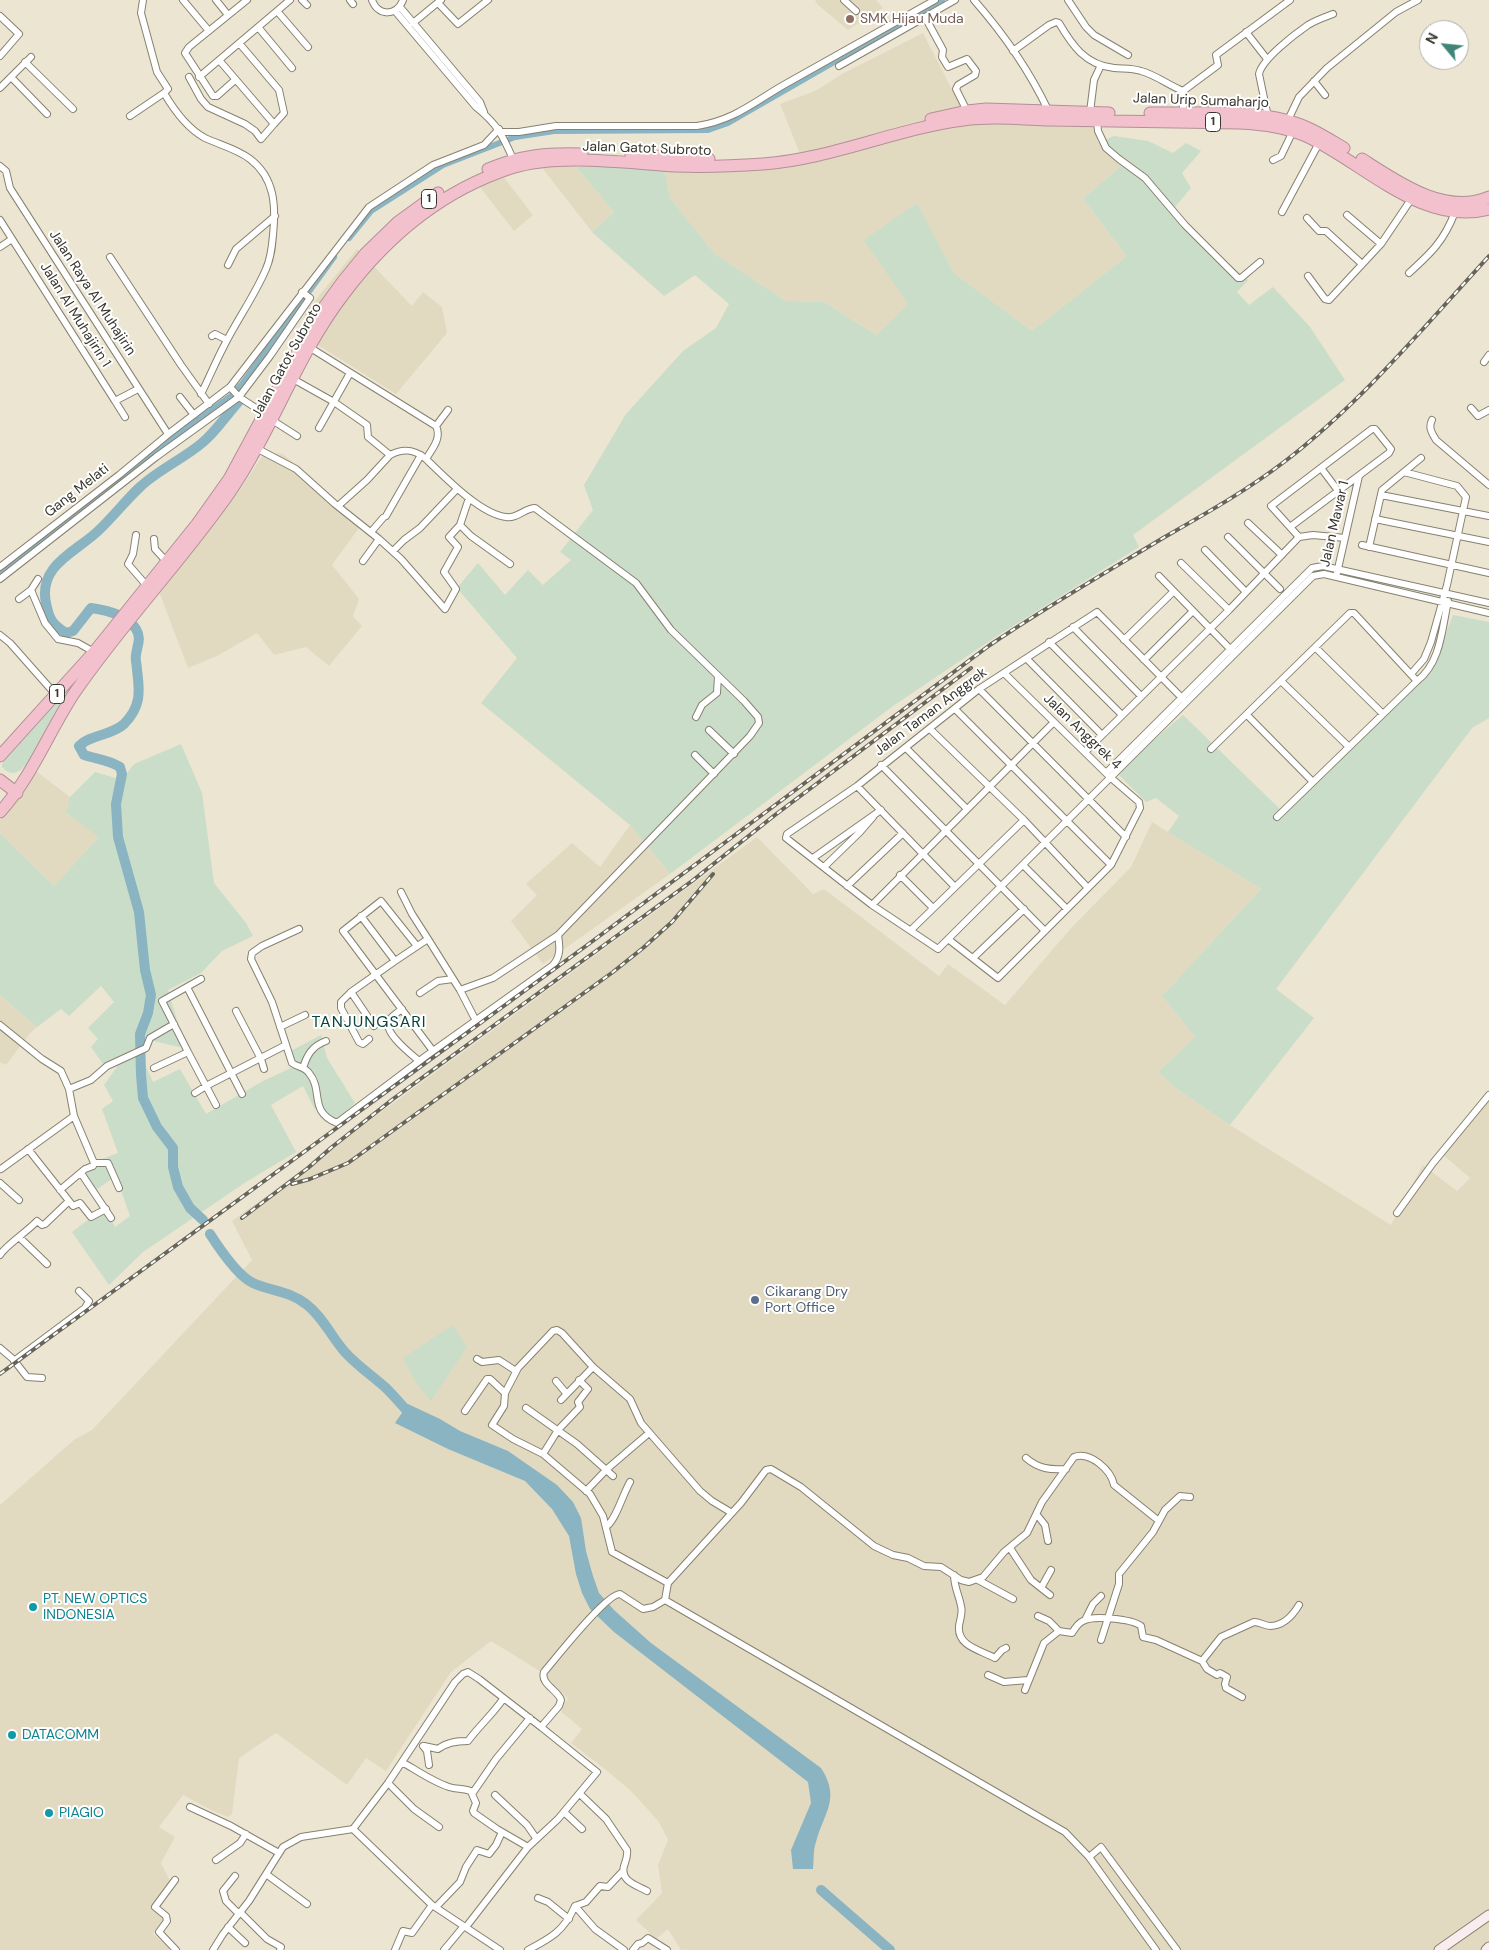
<!DOCTYPE html>
<html>
<head>
<meta charset="utf-8">
<style>
	body { margin:0 }
	#map { position:relative; width:1489px; height:1950px; overflow:hidden; background:#ebe5d2; font-family:"DM Sans",sans-serif }
	canvas { display:block }
	.north { position:absolute; left:1419px; top:20px; width:50px; height:50px; box-sizing:border-box; background:#fff; border:1px solid #afafab; border-radius:50%; rotate:298deg; font-size:14px; font-weight:700; line-height:20px; text-align:center; color:#38362e }
	.north::after { content:''; display:block; margin:auto; width:18px; height:22px; background:#418579; clip-path:polygon(50% 0,100% 100%,50% 72%,0 100%) }
</style>
</head>
<body>
<div id="map">
<canvas width="1489" height="1950"></canvas>
<div class="north">N</div>
</div>
<script>
const ctx = document.querySelector('canvas').getContext('2d');
ctx.lineJoin = 'round';
function fill(path, color) {
  ctx.fillStyle = color;
  ctx.fill(path, 'evenodd');
}
function stroke(path, color, width, dash) {
  ctx.strokeStyle = color;
  ctx.lineWidth = width;
  ctx.lineCap = dash ? 'butt' : 'round';
  ctx.setLineDash(dash || []);
  ctx.stroke(path);
}
function write(font, color, halo, rows, align = 'center') {
  ctx.font = font + ' "DM Sans",sans-serif';
  ctx.lineWidth = 4;
  ctx.setLineDash([]);
  ctx.textBaseline = 'middle';
  ctx.strokeStyle = halo;
  ctx.fillStyle = color;
  for (const [text, x, y, turn = 0] of rows) {
    ctx.save();
    ctx.translate(x, y);
    ctx.rotate((+turn || 0) * Math.PI / 180);
    ctx.textAlign = isNaN(turn) ? turn : align;
    if (halo) ctx.strokeText(text, 0, 0);
    ctx.fillText(text, 0, 0);
    ctx.restore();
  }
}
const built = new Path2D(`
	M815 0H876L883 8 848 30 817 4Z
	M923 33 967 119 1094 120 1098 143 1123 164 1083 199 1127 256 1032 331 954 273 916 203 908 304 876 335 824 302 786 301 715 254 670 198 664 166 802 159 780 104 817 90 842 74Z
	M568 154 576 167 614 212 592 232 537 161Z
	M499 171 533 215 514 231 476 182Z
	M357 249 412 306 423 292 442 307 447 333 396 394 302 335 305 313Z
	M265 452 283 454 362 524 332 565 359 599 353 616 362 626 329 666 306 647 274 655 257 633 217 656 188 668 158 589 239 491Z
	M36 771 70 797 66 813 100 837 54 886 0 833V820Z
	M1152 822 1261 889 1162 996 1195 1037 1158 1072 1177 1089 1230 1125 1391 1225 1423 1165 1457 1191 1470 1178 1441 1153 1489 1100V1950H681L668 1929 656 1939 636 1920 662 1893 658 1865 668 1840 659 1822 632 1792 605 1769 571 1743 582 1729 558 1709 568 1699 543 1673 491 1641 451 1672 386 1771 366 1758 347 1785 276 1733 239 1758 232 1814 228 1817 211 1810 183 1795 159 1827 175 1837 161 1863 170 1881 150 1907 164 1919 153 1934 170 1948 168 1950H0V1505L75 1439 92 1430 252 1260 232 1221 757 837 813 894 824 889 939 976 948 964 1005 1005 1072 927 1131 867Z
	M630 825 670 874 543 964 511 921 537 895 526 884 572 843 600 867Z
	M0 995 37 1027 31 1032 6 1065 0 1062Z`);
const green = new Path2D(`
	M1114 136 1148 141 1173 153 1186 143 1201 151 1182 173 1191 188 1174 208 1211 248 1248 280 1237 292 1249 305 1273 287 1310 327 1345 380 1133 535 1139 547 997 636 893 706 670 874 630 825 481 703 517 658 457 588 478 563 505 595 528 570 543 585 571 560 560 552 593 510 584 485 626 414 683 351 716 328 729 304 695 275 664 296 592 232 614 212 576 167 664 166 670 198 715 254 786 301 824 302 876 335 908 304 864 240 917 203 954 273 1032 331 1127 256 1083 199 1123 164 1098 143Z
	M1453 615 1489 622V718L1472 728 1276 989 1314 1018 1230 1125 1177 1089 1158 1072 1195 1037 1162 996 1261 889 1168 832 1179 816 1156 798 1146 802 1116 772 1183 715 1284 813 1431 672Z
	M78 679 28 762C20 772 12 778 2 767 3 748 62 694 78 679Z
	M181 744 202 793 214 883 246 923 253 936 222 951 201 973 168 990 184 1043 179 1047 145 1039 136 1046 153 1082 180 1069 206 1114 263 1081 293 1067 287 1053 321 1035 327 1058 355 1103 332 1123 314 1108 303 1086 271 1105 296 1152 246 1182 143 1252 109 1285 72 1232 105 1207 115 1227 130 1216 116 1176 96 1190 81 1167 118 1153 102 1109 113 1101 104 1085 119 1064 115 1058 103 1064 91 1047 98 1039 88 1028 114 1002 101 986 69 1016 61 1009 37 1027 0 995V833L54 886 99 837 66 813 70 797 95 772 122 780 134 764Z
	M453 1325 467 1347 431 1401 415 1381 403 1358Z`);
const water = new Path2D(`
	M408 1404 440 1419 460 1431 508 1451 557 1485 573 1502 581 1518 586 1551 593 1576 599 1593 614 1610 651 1643 821 1768C841 1799 824 1812 816 1842 813 1850 814 1860 813 1869H793L791 1850 811 1803 808 1782 614 1632 590 1609 582 1593 576 1574 569 1536 552 1509 525 1481 448 1449 395 1423Z`);
const canal = new Path2D(`
	M349 238 371 211 443 165 515 137 554 131 708 130 728 123 942 0
	M0 571 167 442 231 396 242 384 334 257`);
const river = new Path2D(`
	M203 1220 190 1208 178 1187 173 1167V1148L157 1127 143 1098 141 1075 140 1034 148 1013 151 995 145 970 139 912 118 837 116 804 122 774 120 767C109 760 97 759 84 755L79 746C91 734 111 736 124 724 141 707 140 692 137 670 137 665 135 660 136 655 137 645 142 639 136 629 127 615 106 610 91 608L73 631 66 633C52 624 49 619 46 603 38 565 76 552 98 531 113 517 125 501 140 487 158 470 183 459 202 443 216 432 227 414 240 400
	M210 1234C219 1248 238 1276 253 1283 270 1291 290 1291 306 1304 322 1316 331 1336 344 1351 357 1366 373 1376 387 1389 396 1398 404 1408 413 1417
	M821 1890 890 1950`);
const street = new Path2D(`
	M143 0 141 13 157 72 168 89 164 93C174 110 188 129 205 138 220 145 237 149 250 159 275 178 276 206 273 235 272 247 271 258 266 269 255 295 237 320 224 346 216 361 209 378 201 394
	M183 0 209 31
	M216 0 228 15
	M302 0 307 5
	M350 0 353 4
	M372 0C378 17 397 16 403 0
	M844 0 856 11
	M974 0C1002 32 1030 72 1048 110
	M1068 0 1086 27 1094 35 1128 55
	M438 3 458 24 488 0
	M400 7 480 102 484 112
	M277 11 308 47
	M395 11 476 107C497 124 502 134 513 159
	M0 16 19 34 0 56
	M925 17 943 50 942 57 948 67 967 59 976 71 975 75 958 85 956 89 967 111
	M413 23 441 0
	M258 27 292 68
	M1246 32 1267 59
	M1013 51 1049 25 1056 22 1059 23C1072 45 1085 65 1114 68 1123 69 1131 68 1141 71 1156 75 1168 85 1183 91L1218 65 1216 55 1290 0
	M219 60 274 124 284 113 279 90 239 43
	M25 62 73 109
	M839 66 955 0
	M11 77 47 114
	M189 77 201 99 208 107 245 124 255 131 261 139 274 124
	M199 77 290 0
	M235 80 217 96H213L185 53 189 47 247 0
	M1314 81 1325 95
	M0 88 31 57
	M1183 91V114
	M1090 112 1094 80 1101 65
	M130 116 164 93
	M1268 117 1259 74C1262 59 1295 34 1308 25 1316 20 1325 17 1333 14
	M1097 120 1098 131 1106 148 1119 159 1145 178 1185 225 1238 278H1241L1260 262
	M1288 120 1299 97 1327 68 1396 12 1418 0
	M501 132H519L556 126H697C736 120 756 100 789 82 837 55 886 28 935 0
	M1273 160 1281 156 1293 131
	M0 166 6 171 10 188 168 434
	M1282 212 1319 143
	M1347 215 1381 244
	M1307 218 1319 231H1326L1362 264
	M0 220 115 401 138 389
	M0 247 12 239
	M110 257 181 365 209 404
	M228 265 236 249 275 216
	M1409 273C1431 253 1444 241 1455 212
	M1308 276 1325 299 1329 300 1381 244 1412 198
	M212 336 215 334 227 340
	M1484 362 1489 355
	M293 379 334 402 367 425 368 437 390 455C403 448 414 449 426 459
	M230 387 239 397 265 414
	M180 397 194 415
	M115 401 125 417
	M1471 408 1478 416 1489 410
	M272 420 297 436
	M1432 420C1428 428 1432 433 1436 440L1489 485
	M436 426 448 410
	M319 428 350 373
	M256 448 296 469 335 504 379 539 401 559 445 609 456 589 444 572 458 547 449 537 460 525 469 498
	M1321 468 1339 492
	M1404 472 1457 486 1466 497 1447 585 1431 642 1424 659 1411 674
	M1381 495 1489 516
	M338 506 367 480 390 455
	M386 516 421 455
	M1375 519 1489 542
	M1248 523 1282 555
	M460 525 471 536 510 564
	M1290 527 1389 453 1391 449 1375 429H1372L1271 506 1299 537
	M371 532 383 518
	M136 535 133 554 128 564 147 586
	M1228 537 1280 589
	M154 539 155 549 167 562
	M1362 545 1489 573
	M1369 547 1382 490 1421 458
	M1205 550 1246 592
	M393 551 404 540 420 528 457 489
	M363 561 379 539
	M1181 563 1229 610
	M0 567 119 475 171 432 230 387 369 207 433 165 484 145 499 129
	M1337 573 1359 476
	M1159 576 1233 652
	M0 579 156 457 239 397 270 356 310 298 302 292
	M38 579 31 590 45 623 58 639 78 643 94 652
	M19 599 31 590
	M1073 627 1141 696
	M0 635 10 643 56 695
	M1124 640 1173 592
	M1049 642 1122 715
	M1316 648 1383 714
	M1027 659 1102 735
	M1144 660 1193 611
	M1281 681 1349 747
	M1417 681C1441 663 1442 628 1448 601
	M979 689 1126 837
	M1186 702 1097 612 979 689 857 786 787 834 786 838 872 905 938 949 1313 576 1324 574 1489 613
	M955 709 1111 865
	M1247 715 1313 782
	M696 717 702 705 717 693 718 676
	M930 729 1024 820 1088 888
	M709 730 734 754
	M906 748 967 809
	M1211 749 1350 613H1354L1417 681 1277 817
	M1085 752 1229 610 1299 537 1313 535 1345 538
	M695 755 714 774
	M881 765 1045 931
	M1106 773 1312 568 1323 566 1489 603
	M857 786 955 887
	M813 858 881 810
	M1023 865 1067 909
	M824 867 860 832 873 817
	M900 875 933 908
	M847 886 903 833
	M401 892 412 914 428 939
	M872 905 1054 722
	M361 916 395 961 351 992 341 1002V1008L359 1042 363 1044 369 1039
	M299 929 262 946 252 953 251 959 272 1002 292 1063C297 1067 305 1067 309 1073 324 1091 308 1111 337 1123L426 1056 552 966C561 957 560 947 558 935L750 736 759 723 758 717 744 701 671 630 636 583 535 508C525 508 517 519 506 517 480 514 445 477 426 459 432 449 442 438 436 426L309 347
	M911 930 1024 820
	M948 939 998 978 1111 865 1140 808 1139 802 1110 777 1005 674
	M417 946 381 901 343 931 433 1051
	M973 958 1024 909
	M395 961 428 939 460 990 476 1021
	M187 987 242 1094
	M460 990 493 978 558 935
	M351 992 374 1026
	M420 993 438 981 453 979
	M402 1009C398 1012 392 1016 389 1020 382 1032 411 1054 419 1061
	M236 1011 261 1059 264 1069
	M0 1025 42 1059 61 1071 69 1089 74 1116 94 1163 93 1166 85 1169 60 1190
	M280 1027 305 1015
	M188 1052 162 1001 201 979
	M154 1068 188 1052 206 1086 286 1045
	M303 1068C307 1055 312 1046 326 1041
	M69 1089 91 1080 107 1066 146 1048 150 1038 174 1024
	M195 1093 206 1086 216 1105
	M28 1149 73 1206 80 1203 91 1217 106 1209
	M94 1163H108L119 1188
	M1 1169 74 1116
	M81 1173 111 1218
	M0 1183 19 1200
	M1397 1213 1433 1163 1489 1095
	M20 1238 47 1264
	M0 1255C5 1246 28 1231 37 1221L42 1225 45 1224 69 1201
	M0 1348 13 1359 27 1377 42 1378
	M477 1359 482 1362 499 1360 516 1371
	M14 1361 85 1308 89 1301 79 1291
	M556 1381 566 1393
	M561 1400 593 1367
	M526 1408 577 1444 613 1476
	M465 1411 487 1379H490L505 1393
	M543 1454 558 1430 580 1407 578 1402 588 1389 579 1380
	M1026 1458C1039 1469 1050 1470 1066 1469
	M586 1491 607 1469 649 1433
	M1037 1515 1045 1525 1048 1541
	M607 1526C616 1519 623 1494 630 1482
	M1010 1548 1031 1580 1050 1595
	M954 1575C954 1587 959 1595 961 1606 963 1613 960 1619 959 1626 957 1646 980 1650 995 1658L1002 1650 1006 1648
	M978 1580 1013 1599
	M668 1583 612 1552 603 1516 590 1494 543 1454 513 1439 492 1425 504 1406 505 1393 518 1368 553 1331 557 1330 562 1333 593 1367 630 1399 641 1423 700 1491 712 1501 732 1513
	M1041 1588 1051 1570
	M665 1600 1065 1832 1089 1857 1156 1950
	M1038 1616 1049 1621 1059 1631
	M1085 1620 1093 1604 1101 1596
	M1101 1640 1119 1584V1574L1153 1532 1165 1510 1180 1496 1190 1497
	M1202 1661 1207 1669 1217 1675 1220 1673 1227 1677 1225 1684 1226 1688 1242 1697
	M988 1675 1004 1682 1028 1680
	M1025 1690 1044 1643 1059 1631 1072 1633C1075 1628 1078 1623 1083 1621 1093 1615 1132 1619 1141 1626L1143 1637 1156 1640 1202 1661 1221 1637 1254 1622C1260 1622 1265 1626 1270 1626 1283 1626 1293 1615 1299 1605
	M423 1746 427 1751 429 1765
	M424 1746 438 1749C447 1742 457 1741 468 1741 479 1726 493 1714 503 1699
	M402 1762C416 1770 433 1782 449 1787 458 1790 463 1787 473 1792
	M388 1783 414 1809 439 1827
	M580 1794 606 1819 627 1850C628 1856 626 1860 624 1866 620 1881 636 1885 647 1891
	M495 1795 527 1825 536 1838
	M190 1807 231 1826 279 1853
	M564 1812 582 1829
	M353 1829 432 1905 500 1950
	M528 1847 497 1829 474 1813 473 1811 476 1803 472 1794 496 1759 530 1718
	M1089 1857 1101 1847 1177 1950
	M216 1860 240 1843 246 1834
	M266 1874 307 1904
	M235 1876 223 1891 226 1901 239 1914
	M175 1880 155 1907 166 1916 167 1921 159 1932 176 1950
	M538 1898 548 1902 569 1919
	M575 1906 595 1929 624 1950
	M436 1907 460 1882 466 1867 477 1850 489 1854 496 1845 502 1832
	M240 1912 267 1939 281 1947 280 1950
	M228 1927 245 1943
	M466 1927 528 1847 558 1819 597 1772 541 1727 559 1706 561 1700C558 1690 540 1684 544 1672 556 1658 606 1594 620 1594L643 1609 653 1607 665 1600 668 1583 741 1503 766 1470 771 1469 801 1487 874 1546 893 1555 908 1558 924 1566 941 1567 961 1580 969 1582 983 1577 1004 1552 1027 1533 1042 1502 1074 1457C1090 1451 1111 1470 1114 1485L1159 1521
	M213 1950 223 1934 249 1901 283 1847 301 1837 353 1829 388 1783 455 1682 463 1674 468 1672 479 1679 541 1727
	M395 1950 403 1931 412 1933 432 1905
	M444 1950 464 1926
	M528 1950C551 1938 564 1931 575 1906L586 1902 600 1886 608 1887 623 1871
	M633 1950 638 1944 642 1943 648 1938 667 1950`);
const secondary = new Path2D(`
	M1439 1950 1489 1915
	M1486 1950 1489 1947`);
const highway = new Path2D(`
	M1150 113C1192 114 1248 109 1289 121 1309 126 1327 138 1344 148
	M931 119 967 111 986 109 1109 113
	M631 155 709 159
	M1362 159C1398 182 1445 216 1489 197
	M488 169C522 155 545 153 582 154
	M0 756 94 652 197 524 229 479 304 340 324 307 343 281 365 254 398 222 438 193
	M0 780 17 793
	M0 812C32 777 49 731 75 692 123 622 182 561 230 492 273 429 297 355 344 294 388 235 441 191 511 168 559 153 626 163 676 166 705 167 734 166 763 164 831 159 895 129 963 120 992 116 1021 119 1050 120 1113 121 1176 122 1239 123 1262 124 1285 127 1306 136 1363 162 1422 227 1489 209`);
const rail = new Path2D(`
	M292 1184 310 1179 348 1163 613 972 643 948 672 922 713 874
	M242 1218 308 1168 332 1147 393 1099 692 881 775 815 971 668
	M0 1374 590 943 990 645C1046 607 1105 573 1163 538 1205 514 1246 491 1284 462 1361 403 1424 327 1489 256`);
const markers = [
	[850,19,5,"#8d6e63"],
	[755,1300,5,"#5c6f8a"],
	[33,1607,5,"#0f9aa8"],
	[12,1735,5,"#0f9aa8"],
	[49,1813,5,"#0f9aa8"]
];
const shields = [
	[1213,122,15],
	[429,199,15],
	[57,694,15]
];
const shieldNames = [
	["1",1213,122],
	["1",429,199],
	["1",57,694]
];
const educationNames = [
	["SMK Hijau Muda",860,19]
];
const streetNames = [
	["Jalan Urip Sumaharjo",1201,101,2],
	["Jalan Gatot Subroto",647,149,2],
	["Jalan Raya Al Muhajirin",92,293,57],
	["Jalan Al Muhajirin 1",75,315,58],
	["Jalan Gatot Subroto",287,361,-61],
	["Gang Melati",77,491,-38],
	["Jalan Mawar 1",1335,524,-77],
	["Jalan Taman Anggrek",931,712,-37],
	["Jalan Anggrek 4",1082,732,44]
];
const serviceNames = [
	["Cikarang Dry",765,1292],
	["Port Office",765,1308]
];
const cultureNames = [
	["PT. NEW OPTICS",43,1599],
	["INDONESIA",43,1615],
	["DATACOMM",22,1735],
	["PIAGIO",59,1813]
];
const quarterNames = [
	["TANJUNGSARI",369,1023]
];
fill(built, '#e2dac0');
fill(green, '#caddc9');
fill(water, '#8ab4c2');
stroke(canal, '#8ab4c2', 6);
stroke(river, '#8ab4c2', 10);
stroke(street, '#868170', 8);
stroke(secondary, '#868170', 11);
stroke(highway, '#b29096', 13);
stroke(street, '#fff', 6);
stroke(secondary, '#fbecf0', 9);
stroke(highway, '#f3c1ce', 11);
stroke(rail, '#676459', 4);
stroke(rail, '#fff', 2, [5.5]);
for (const [x, y, r, color] of markers) {
  const dot = new Path2D();
  dot.arc(x, y, r, 0, 2 * Math.PI);
  ctx.fillStyle = color;
  ctx.fill(dot);
  stroke(dot, '#fff', 2);
}
for (const [x, y, w] of shields) {
  const box = new Path2D();
  box.roundRect(x - w / 2, y - 9.5, w, 19, 4);
  ctx.fillStyle = '#fff';
  ctx.fill(box);
  stroke(box, '#38362e', 1);
}
write('bold 12px', '#38362e', null, shieldNames);
write('14px', '#785e54', '#fff', educationNames, 'left');
write('14px', '#38362e', '#fff', streetNames);
write('14px', '#4e5e75', '#fff', serviceNames, 'left');
write('14px', '#0d838f', '#fff', cultureNames, 'left');
ctx.letterSpacing = '1px';
write('16px', '#06443c', '#fff', quarterNames);
ctx.letterSpacing = '0px';
</script>
</body>
</html>
